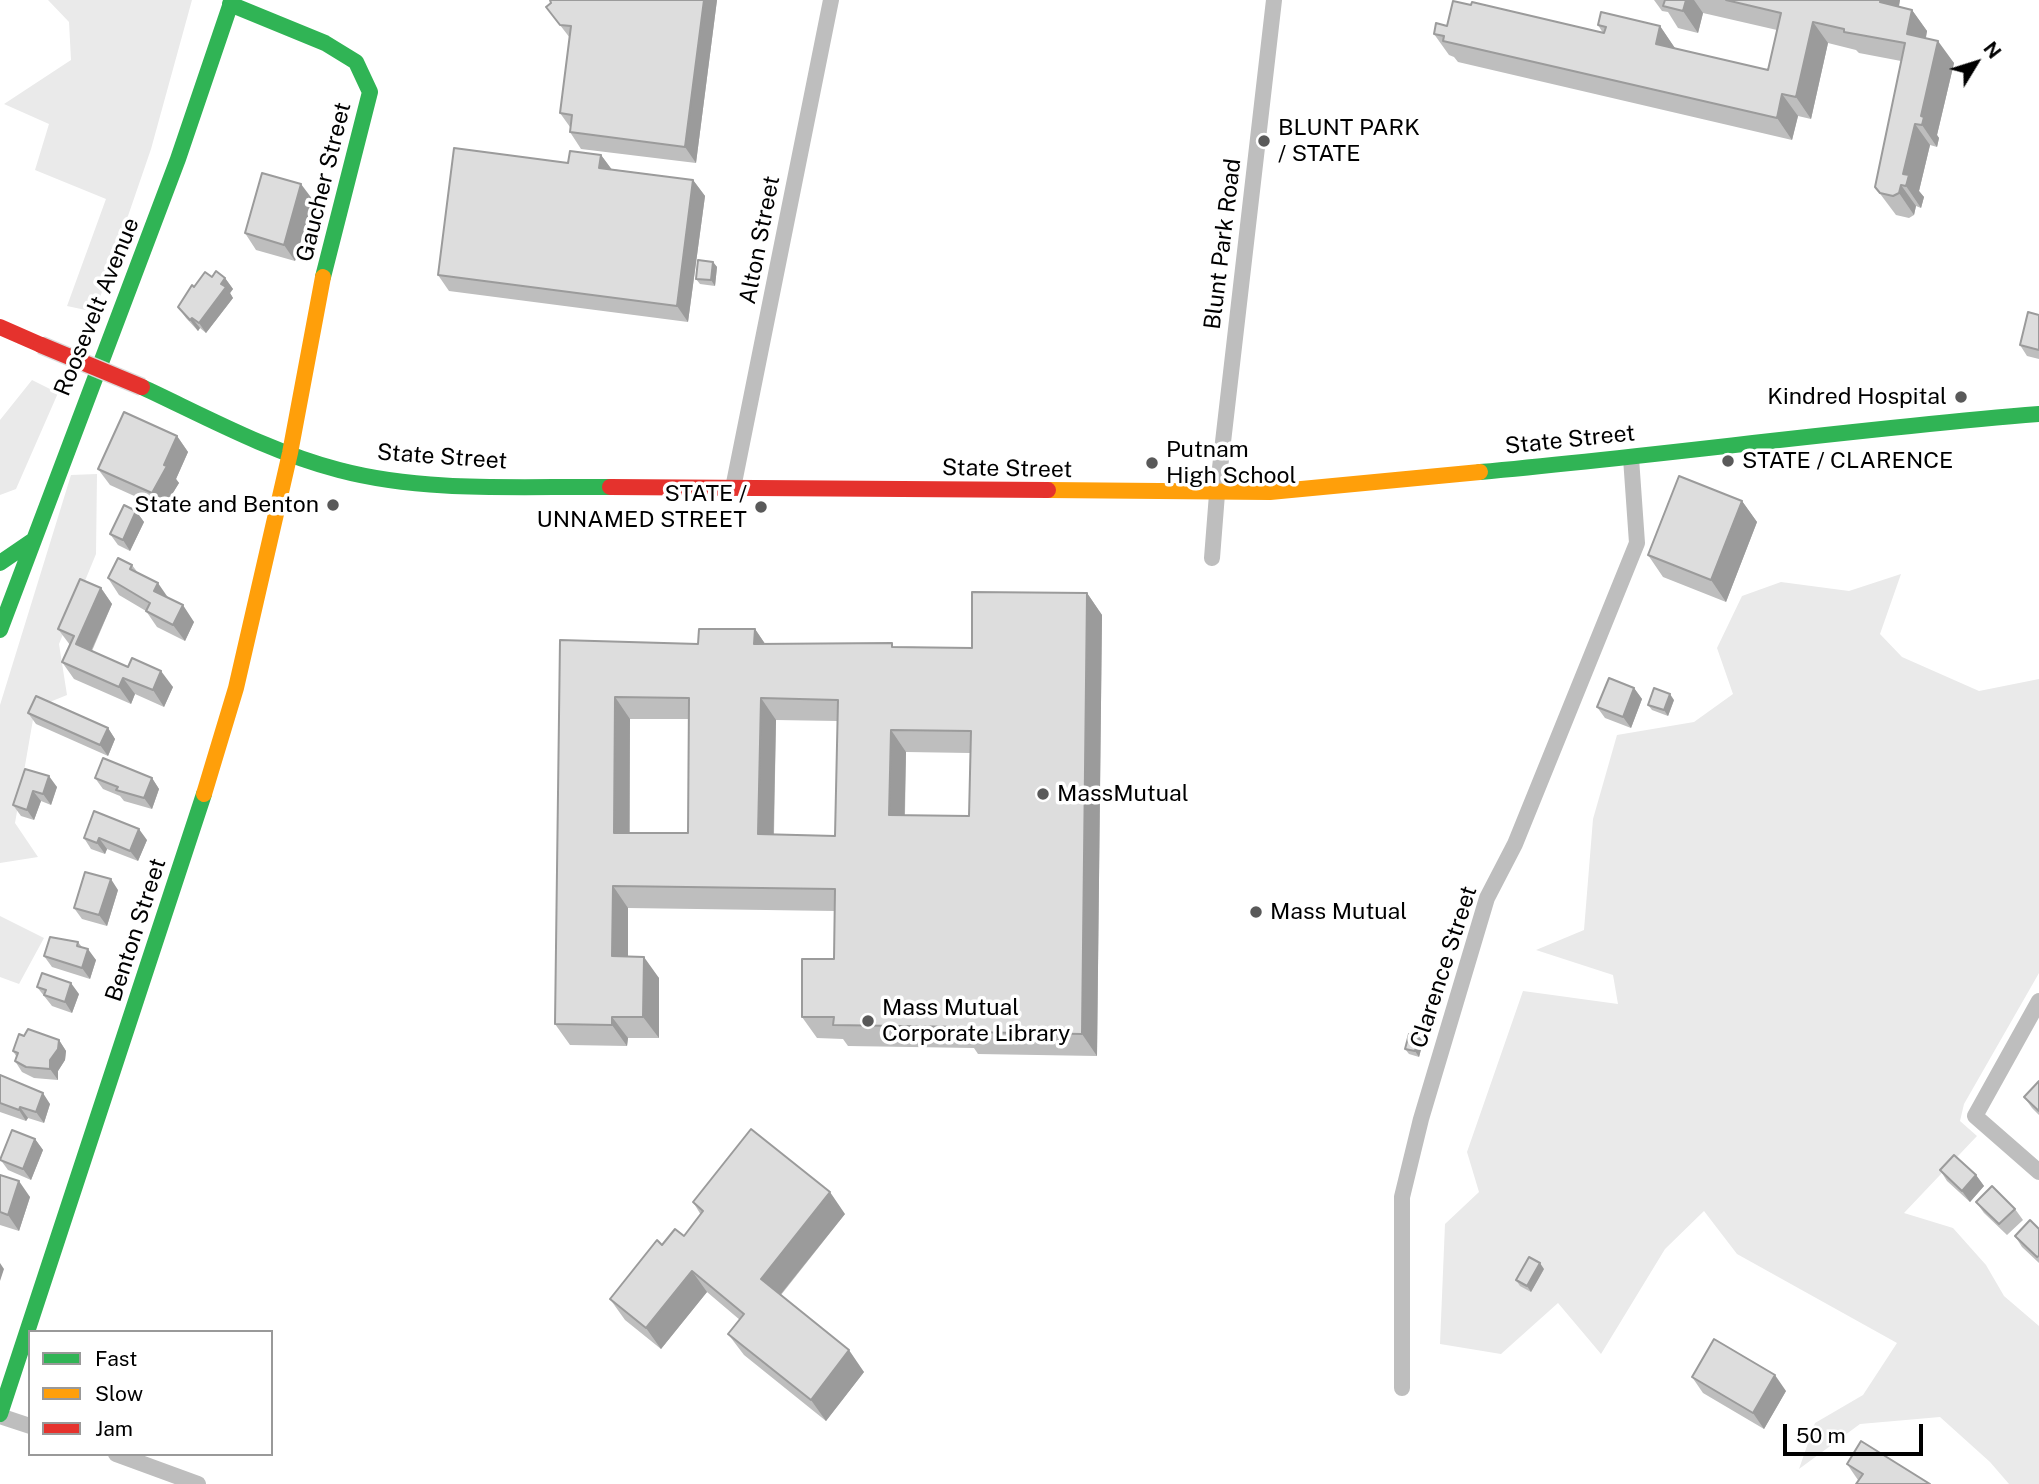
<!DOCTYPE html>
<html>
<head>
<meta charset="utf-8">
<style>
	body { margin:0 }
	#map { position:relative; width:2039px; height:1484px; overflow:hidden; background:#fff; font-family:"Public Sans",sans-serif }
	canvas { display:block }
	.legend { position:absolute; left:28px; top:1330px; width:245px; height:126px; box-sizing:border-box; background:#fff; border:2px solid #999; margin:0; padding:9px 12px; list-style:none; font-size:21px; color:#000 }
	.legend li { display:flex; align-items:center; gap:14px; height:35px }
	.legend b { width:35px; border:2px solid #999 }
	.north { position:absolute; left:1941px; top:28px; width:70px; height:70px; -webkit-text-stroke:5px #fff; paint-order:stroke; rotate:52deg; font-size:19px; font-weight:700; line-height:28px; text-align:center; color:#000 }
	.north::after { content:''; display:block; margin:auto; width:24px; height:32px; background:#000; clip-path:polygon(50% 0,100% 100%,50% 72%,0 100%) }
	.scale { position:absolute; left:1783px; top:1424px; width:140px; height:32px; box-sizing:border-box; border:4px solid #000; border-top:0; padding-left:9px; font-size:21px; line-height:24px; white-space:nowrap; color:#000; -webkit-text-stroke:5px #fff; paint-order:stroke }
</style>
</head>
<body>
<div id="map">
<canvas width="2039" height="1484"></canvas>
<ul class="legend">
<li><b style="height:9px;background:#30b455"></b>Fast</li>
<li><b style="height:9px;background:#ff9f0a"></b>Slow</li>
<li><b style="height:9px;background:#e5322d"></b>Jam</li>
</ul>
<div class="north">N</div>
<div class="scale">50 m</div>
</div>
<script>
const ctx = document.querySelector('canvas').getContext('2d');
ctx.lineJoin = 'round';
function fill(path, color) {
  ctx.fillStyle = color;
  ctx.fill(path, 'evenodd');
}
function stroke(path, color, width, dash) {
  ctx.strokeStyle = color;
  ctx.lineWidth = width;
  ctx.lineCap = dash ? 'butt' : 'round';
  ctx.setLineDash(dash || []);
  ctx.stroke(path);
}
function write(font, color, halo, rows, align = 'center') {
  ctx.font = font + ' "Public Sans",sans-serif';
  ctx.lineWidth = 7;
  ctx.setLineDash([]);
  ctx.textBaseline = 'middle';
  ctx.strokeStyle = halo;
  ctx.fillStyle = color;
  for (const [text, x, y, turn = 0] of rows) {
    ctx.save();
    ctx.translate(x, y);
    ctx.rotate((+turn || 0) * Math.PI / 180);
    ctx.textAlign = isNaN(turn) ? turn : align;
    if (halo) ctx.strokeText(text, 0, 0);
    ctx.fillText(text, 0, 0);
    ctx.restore();
  }
}
const green = new Path2D(`
	M48 0H192L151 149 95 312 67 306 106 199 35 170 49 124 4 104 71 60 69 22Z
	M32 380 58 393 16 489 0 495V420Z
	M97 474 96 554 59 644 67 695 35 708 15 823 38 857 0 863V705L71 475Z
	M1901 574 1880 634 1902 657 1979 691 2039 679V973L1964 1104 1960 1121 1977 1136 1904 1213 1953 1228 1986 1265 2004 1296 2039 1326V1484H2009L1990 1462 1940 1417 1860 1424 1799 1469 1815 1423 1863 1395 1897 1343 1737 1254 1704 1211 1665 1249 1601 1354 1558 1303 1501 1354 1440 1344 1445 1224 1479 1192 1467 1152 1523 991 1618 1004 1613 975 1536 950 1584 930 1593 819 1617 735 1694 722 1733 694 1717 648 1742 596 1781 582 1849 591Z
	M0 916 44 938 19 984 0 977Z`);
const street = new Path2D(`
	M733 488 831 0
	M1212 558 1217 494 1274 0
	M2039 1001 1975 1116 2039 1172
	M1402 1388V1197L1421 1119 1487 898 1515 844 1637 543 1631 458
	M0 1416 30 1426
	M116 1454 198 1484`);
const fast = new Path2D(`
	M230 4 325 43 356 62 370 92 323 277
	M142 387C206 417 270 452 339 470 426 493 521 486 610 487
	M1480 472C1667 455 1852 429 2039 414
	M0 563 32 541
	M0 630 178 159 232 0
	M0 1414 204 794`);
const slow = new Path2D(`
	M1048 490 1270 492 1480 472
	M204 794 236 688 290 453 323 277`);
const jam = new Path2D(`
	M0 327 41 345
	M610 487 1048 490`);
const jamBridge = new Path2D(`
	M41 345 142 387`);
const wall = new Path2D(`
	M717 0 696 163 581 149 570 132V127L560 113 570 38 546 7Z
	M1654 0H1900L1899 7 1912 10 1927 31 1926 38 1954 63 1937 135 1939 138 1937 147 1930 145 1919 191 1924 197 1921 208 1916 206 1914 215 1909 218 1896 215 1875 187 1901 61 1859 53 1856 50 1828 43 1811 119 1798 116 1792 140 1458 62 1454 57 1449 55 1434 34 1447 26 1603 33 1598 25 1660 26 1675 49 1768 70 1777 30 1703 13 1698 33 1678 28 1668 12 1662 11Z
	M601 155 611 169 693 180 705 196 688 322 449 291 438 275 568 163Z
	M313 200 295 261 256 250 245 233Z
	M713 262 717 267 715 286 700 284 696 279Z
	M212 277 225 278 233 289 230 293 233 298 206 333 200 328 198 331 186 318 178 307 194 287Z
	M2039 315V359L2027 356 2020 345Z
	M177 436 188 452 176 479 179 483 163 509 110 485 98 469Z
	M1742 501 1757 522 1726 602 1663 577 1648 555Z
	M136 511 144 522 130 551 118 545 110 534Z
	M132 565 138 573 169 598 194 622 185 641 157 627 146 611 119 595 108 578Z
	M101 588 112 604 92 651 173 687 164 707 135 694 131 704 74 679 62 662 70 645 58 629Z
	M1087 593 1102 615 1097 1056 978 1054 974 1048 848 1046 843 1039 817 1038 802 1017 834 959 835 911 628 908V956L659 978V1038H628L627 1046 570 1045 555 1024 560 640 698 644 755 629 765 644 972 648ZM630 719H688V833H630ZM776 720 838 721 835 836 774 835ZM906 752 970 753 969 816 905 815Z
	M1634 688 1642 699 1631 728 1605 718 1597 707Z
	M1674 700 1668 716 1652 710 1648 705Z
	M28 713 108 728 115 739 108 756 36 724Z
	M25 769 57 787 51 805 41 801 34 820 21 816 13 805Z
	M95 778H152L159 789 152 809 124 801 120 796 103 789Z
	M84 838 147 840 138 861 107 849 105 854 91 849Z
	M118 890 107 926 82 919 74 908Z
	M78 942 82 947 96 960 90 979 52 967 44 956Z
	M37 987 79 994 72 1013 52 1006Z
	M24 1036 59 1040 66 1051 65 1060 58 1071V1080L34 1078 22 1072 15 1061 16 1056 13 1051Z
	M1419 1036 1423 1042 1419 1057 1409 1054 1405 1049Z
	M0 1075 50 1104 44 1123 28 1118 26 1121 0 1112Z
	M2039 1081V1115L2032 1108 2024 1097Z
	M35 1139 43 1150 31 1180 8 1170 0 1159Z
	M1940 1170 1976 1175 1984 1186 1970 1202 1947 1181Z
	M0 1175 30 1197 19 1231 0 1225Z
	M693 1202 845 1214 781 1295 864 1372 826 1421 744 1355 728 1334 740 1320 707 1292 661 1349 625 1320 610 1299 662 1245 684 1236 701 1215Z
	M1976 1202 2015 1209 2023 1220 2007 1235 1984 1213Z
	M2039 1229V1263L2022 1247 2015 1236Z
	M1544 1269 1531 1292 1520 1286 1516 1280Z
	M1692 1377 1786 1391 1764 1429 1703 1393Z
	M1847 1464 1930 1484 1858 1480Z`);
const shadedWall = new Path2D(`
	M704 0H717L696 163 685 147Z
	M1686 0H1694L1703 13 1698 33 1683 11Z
	M1881 0H1900L1895 24 1880 2Z
	M1912 10 1927 31 1922 56 1907 34Z
	M1813 22 1828 43 1811 119 1796 97Z
	M1660 26 1675 48 1671 66 1656 44Z
	M1938 41 1954 63 1937 135 1939 138 1937 147 1922 125 1921 116Z
	M1782 94 1798 116 1792 140 1777 118Z
	M1915 124 1930 145 1919 191 1924 197 1921 208 1906 186 1903 174Z
	M601 155 613 171 599 168Z
	M693 180 705 196 688 322 677 306Z
	M301 184 313 200 295 261 284 245Z
	M1901 185 1916 206 1914 215 1899 193Z
	M713 262 717 267 715 286 711 280Z
	M225 278 233 289 230 293 233 298 206 333 199 323Z
	M192 318 200 328 198 331 190 320Z
	M177 436 188 452 176 479 179 483 163 509 152 493Z
	M1742 501 1757 522 1726 602 1711 580Z
	M136 511 144 522 130 551 123 540Z
	M158 583 169 599 154 591Z
	M101 588 112 604 87 660 76 644Z
	M1087 593 1102 615 1097 1056 1082 1034Z
	M183 605 194 622 185 641 173 625Z
	M755 629 770 651 754 644Z
	M161 671 173 687 164 707 153 690Z
	M123 678 135 694 131 704 119 687Z
	M1634 688 1642 699 1631 728 1623 717Z
	M1670 694 1674 700 1668 716 1664 710Z
	M615 697 630 719 629 855 614 833Z
	M761 698 776 720 773 856 758 834Z
	M108 728 115 739 108 756 100 745Z
	M891 730 906 752 904 836 889 815Z
	M49 776 57 787 51 805 43 794Z
	M152 778 159 789 152 809 144 798Z
	M33 791 41 801 34 820 27 810Z
	M139 829 147 840 138 861 130 851Z
	M99 838 107 849 105 854 97 843Z
	M111 879 118 890 107 926 99 915Z
	M613 886 628 908V978L612 956Z
	M88 949 96 960 90 979 82 968Z
	M644 957 659 978V1038L643 1017Z
	M71 983 79 994 72 1013 65 1002Z
	M612 1017 628 1038 627 1046 612 1025Z
	M1419 1036 1423 1042 1419 1057 1415 1051Z
	M59 1040 66 1051 65 1060 58 1071V1080L50 1069V1060Z
	M43 1093 50 1104 44 1123 36 1112Z
	M20 1107 28 1118 26 1121 19 1110Z
	M35 1139 43 1150 31 1180 23 1169Z
	M1976 1175 1984 1186 1970 1202 1962 1191Z
	M19 1181 30 1197 19 1231 8 1215Z
	M830 1192 845 1214 776 1300 761 1279Z
	M0 1263 4 1269 0 1281Z
	M1540 1263 1544 1269 1531 1292 1527 1286Z
	M692 1271 707 1292 661 1349 646 1328Z
	M849 1350 864 1372 826 1421 811 1400Z
	M1775 1375 1786 1391 1764 1429 1753 1413Z`);
const building = new Path2D(`
	M550 0H704L685 147 570 132 572 115 560 113 571 26 560 25 546 7 551 3Z
	M1665 0H1686L1683 11 1663 6Z
	M1726 0H1881L1880 2 1912 10 1907 34 1938 41 1921 116 1924 117 1922 125 1915 124 1903 174 1909 175 1906 186 1901 185 1899 193 1893 196 1880 193 1875 187 1905 43 1844 32V29L1813 22 1796 97 1782 94 1777 118 1443 41 1444 36 1434 34 1436 23 1447 26 1453 1 1471 5 1472 2 1604 33 1606 27 1598 25 1601 12 1660 26 1656 44 1768 70 1781 13Z
	M454 148 568 163 570 151 601 155 599 168 693 180 677 306 438 275Z
	M262 173 301 184 284 245 245 233Z
	M698 260 713 262 711 280 696 279Z
	M216 271 225 278 221 284 226 287 199 323 192 318 190 320 178 307 192 285 194 287 205 272 212 277Z
	M2028 312 2039 315V350L2020 345Z
	M124 412 177 436 164 465 167 466 152 493 98 469Z
	M1679 476 1742 501 1711 580 1648 555Z
	M124 505 136 511 123 540 110 534Z
	M118 558 132 565 130 569 158 583 154 591 183 605 173 625 146 611 150 603 108 578Z
	M80 579 101 588 76 644 128 667 132 658 161 671 153 690 123 678 119 687 62 662 74 636 58 629Z
	M972 592 1087 593 1082 1034 963 1032V1027L833 1025 834 1017H802V959H834L835 889 613 886 612 956 644 957 643 1017H612V1025L555 1024 560 640 698 644 699 629H755L754 644 892 643V647L972 648ZM615 697 689 698 688 833H614ZM761 698 838 700 835 836 758 834ZM891 730 971 731 969 816 889 815Z
	M1609 678 1634 688 1623 717 1597 707Z
	M1654 688 1670 694 1664 710 1648 705Z
	M36 696 108 728 100 745 28 713Z
	M103 758 152 778 144 798 116 790 118 787 95 778Z
	M25 769 49 776 43 794 33 791 27 810 13 805Z
	M94 811 139 829 130 851 99 838 97 843 84 838Z
	M85 872 111 879 99 915 74 908Z
	M50 937 78 942 77 946 88 949 82 968 44 956Z
	M42 973 71 983 65 1002 44 995 46 990 37 987Z
	M28 1029 59 1040 58 1049 50 1060V1069L26 1067 15 1061 18 1053 13 1051 19 1034 24 1036Z
	M1409 1034 1419 1036 1415 1051 1405 1049Z
	M0 1075 43 1093 36 1112 20 1107 19 1110 0 1103Z
	M2039 1081V1111L2024 1097Z
	M751 1129 830 1192 761 1279 849 1350 811 1400 728 1334 744 1314 692 1271 646 1328 610 1299 657 1240 662 1245 675 1229 684 1236 703 1211 693 1202Z
	M12 1130 35 1139 23 1169 0 1160Z
	M1954 1155 1976 1175 1962 1191 1940 1170Z
	M0 1175 19 1181 8 1215 0 1212Z
	M1992 1186 2015 1209 1999 1224 1976 1202Z
	M2030 1220 2039 1229V1256L2037 1257 2015 1236Z
	M1529 1257 1540 1263 1527 1286 1516 1280Z
	M1714 1339 1775 1375 1753 1413 1692 1377Z
	M1861 1441 1930 1484H1856L1863 1474 1847 1464Z`);
const markers = [
	[1264,141,7,"#595959"],
	[1961,397,7,"#595959"],
	[1728,461,7,"#595959"],
	[1152,463,7,"#595959"],
	[333,505,7,"#595959"],
	[761,507,7,"#595959"],
	[1043,794,7,"#595959"],
	[1256,912,7,"#595959"],
	[868,1021,7,"#595959"]
];
const poiNames = [
	["BLUNT PARK",1278,128],
	["/ STATE",1278,154],
	["Kindred Hospital",1947,397,"right"],
	["Putnam",1166,450],
	["High School",1166,476],
	["STATE / CLARENCE",1742,461],
	["STATE /",747,494,"right"],
	["UNNAMED STREET",747,520,"right"],
	["State and Benton",319,505,"right"],
	["MassMutual",1057,794],
	["Mass Mutual",1270,912],
	["Mass Mutual",882,1008],
	["Corporate Library",882,1034]
];
const streetNames = [
	["Gaucher Street",324,182,-76],
	["Alton Street",760,240,-79],
	["Blunt Park Road",1223,244,-83],
	["Roosevelt Avenue",97,307,-68],
	["State Street",1570,440,-6],
	["State Street",442,457,4],
	["State Street",1007,469,1],
	["Benton Street",136,930,-72],
	["Clarence Street",1444,967,-72]
];
fill(green, '#eaeaea');
stroke(street, '#bebebe', 16);
stroke(fast, '#30b455', 16);
stroke(slow, '#ff9f0a', 16);
stroke(jam, '#e5322d', 16);
stroke(jamBridge, '#dbdbdb', 19, []);
stroke(jamBridge, '#e5322d', 16);
fill(wall, '#bebebe');
fill(shadedWall, '#9b9b9b');
fill(building, '#ddd');
stroke(building, '#9b9b9b', 2);
for (const [x, y, r, color] of markers) {
  const dot = new Path2D();
  dot.arc(x, y, r, 0, 2 * Math.PI);
  ctx.fillStyle = color;
  ctx.fill(dot);
  stroke(dot, '#fff', 2.5);
}
write('23px', '#000', '#fff', poiNames, 'left');
write('23px', '#000', '#fff', streetNames);
</script>
</body>
</html>
